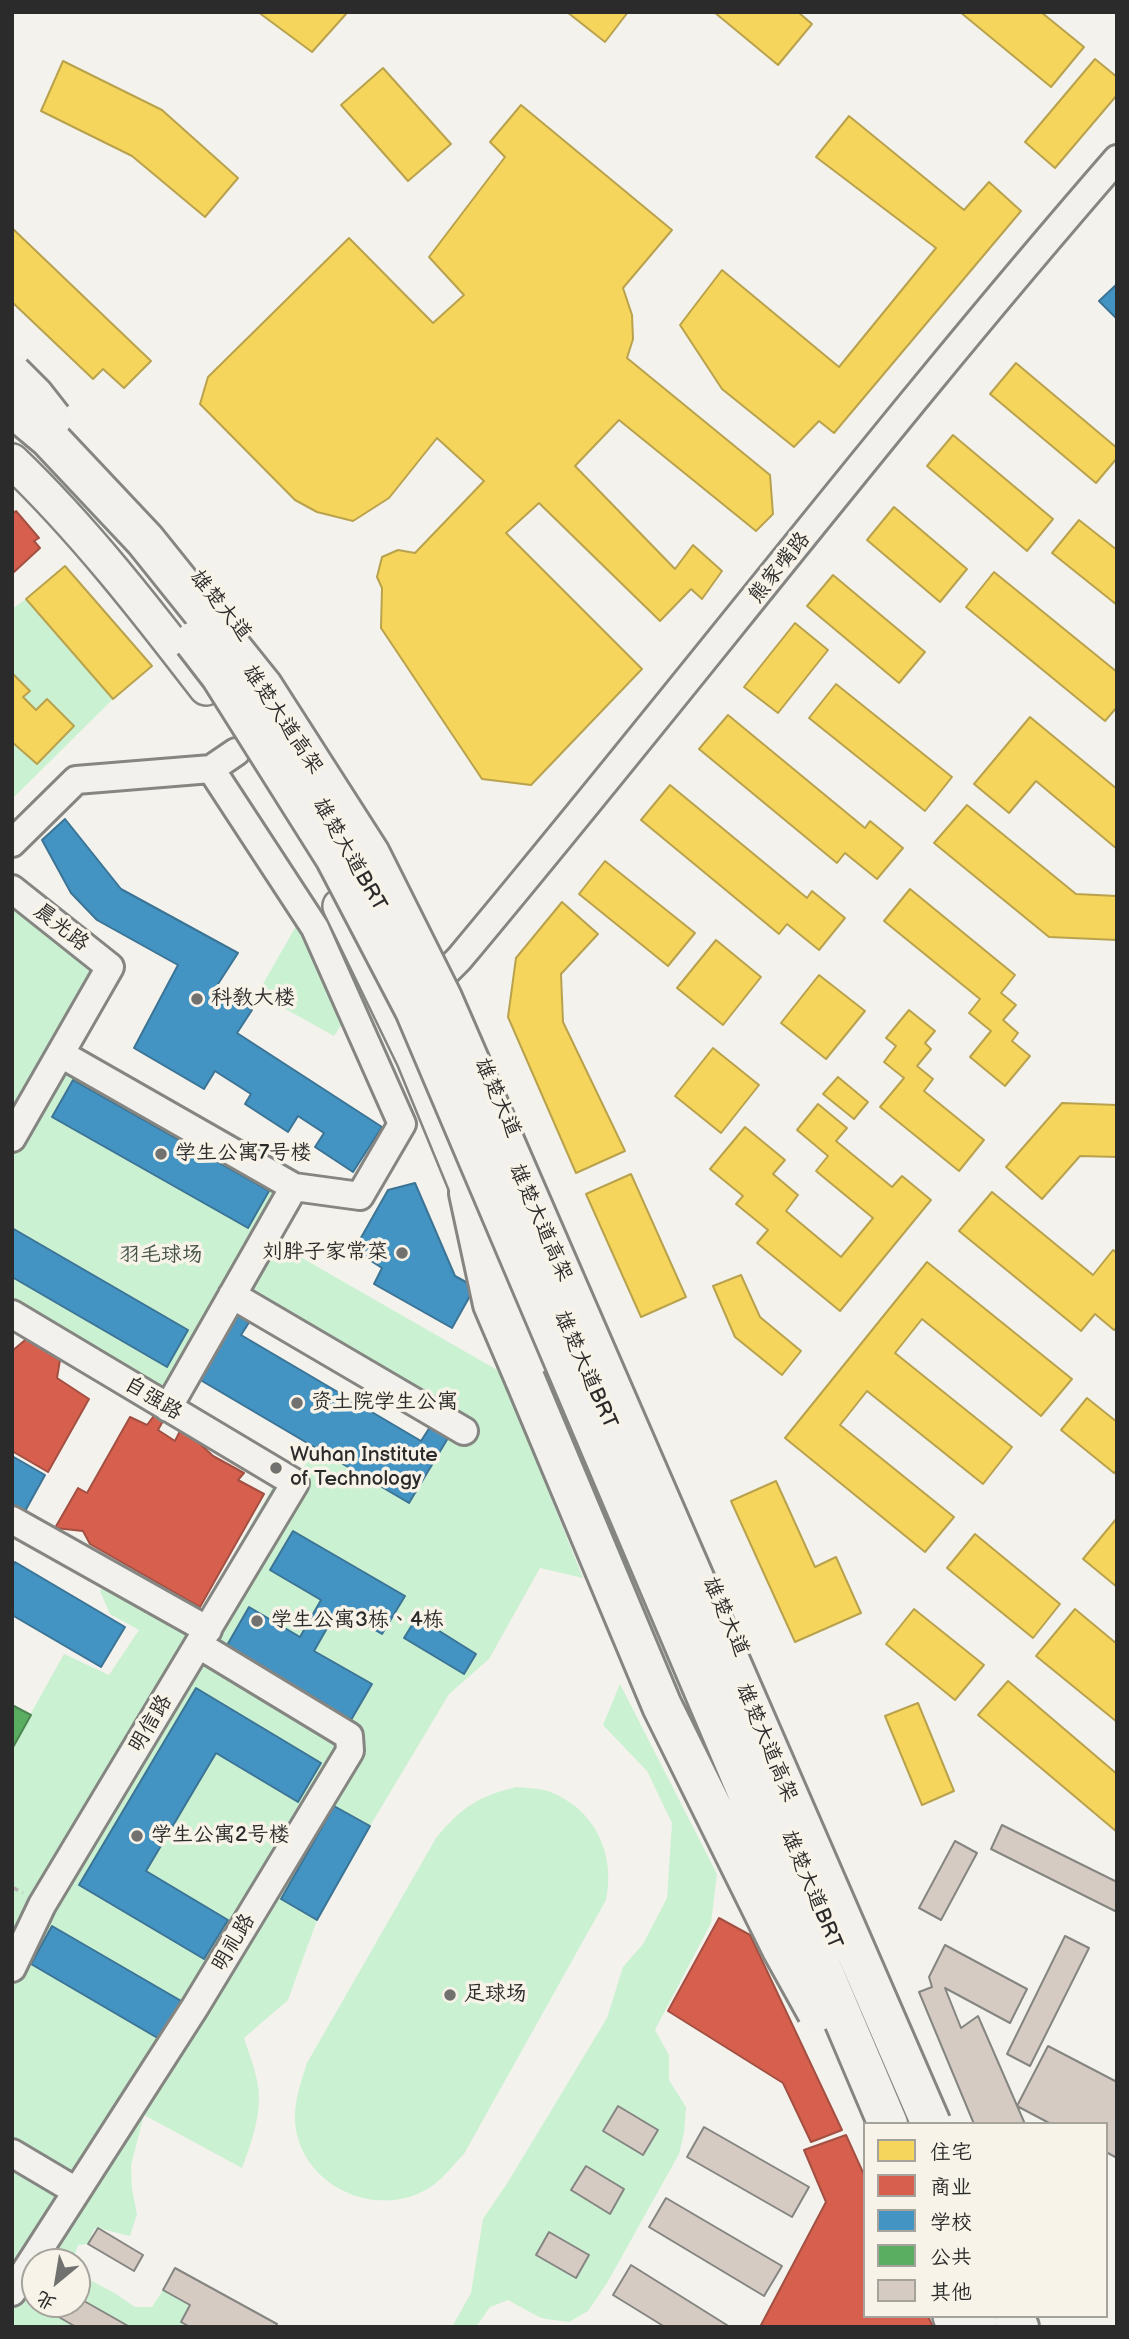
<!DOCTYPE html>
<html>
<head>
<meta charset="utf-8">
<style>
	body { margin:0 }
	#map { position:relative; width:1129px; height:2339px; overflow:hidden; background:#f4f2ec; font-family:"Balsamiq Sans","LXGW WenKai TC",sans-serif }
	canvas { display:block }
	.frame { position:absolute; inset:0; border:14px solid #2b2b2b; pointer-events:none }
	.legend { position:absolute; left:863px; top:2122px; width:245px; height:196px; box-sizing:border-box; background:#f7f3e8; border:2px solid #a5a39c; margin:0; padding:9px 12px; list-style:none; font-size:21px; color:#2b2b2b }
	.legend li { display:flex; align-items:center; gap:14px; height:35px }
	.legend b { width:35px; border:2px solid #a5a39c }
	.north { position:absolute; left:21px; top:2248px; width:70px; height:70px; box-sizing:border-box; background:#f7f3e8; border:2px solid #a5a39c; border-radius:50%; rotate:210deg; font-size:19px; font-weight:700; line-height:28px; text-align:center; color:#2b2b2b }
	.north::after { content:''; display:block; margin:auto; width:24px; height:32px; background:#71716f; clip-path:polygon(50% 0,100% 100%,50% 72%,0 100%) }
</style>
</head>
<body>
<div id="map">
<canvas width="1129" height="2339"></canvas>
<div class="frame"></div>
<ul class="legend">
<li><b style="height:19px;background:#f6d55c"></b>住宅</li>
<li><b style="height:19px;background:#d6604d"></b>商业</li>
<li><b style="height:19px;background:#4393c3"></b>学校</li>
<li><b style="height:19px;background:#5aae61"></b>公共</li>
<li><b style="height:19px;background:#d5cbc2"></b>其他</li>
</ul>
<div class="north">北</div>
</div>
<script>
const ctx = document.querySelector('canvas').getContext('2d');
ctx.lineJoin = 'round';
function fill(path, color) {
  ctx.fillStyle = color;
  ctx.fill(path, 'evenodd');
}
function stroke(path, color, width, dash) {
  ctx.strokeStyle = color;
  ctx.lineWidth = width;
  ctx.lineCap = dash ? 'butt' : 'round';
  ctx.setLineDash(dash || []);
  ctx.stroke(path);
}
function write(font, color, halo, rows, align = 'center') {
  ctx.font = font + ' "Balsamiq Sans","LXGW WenKai TC",sans-serif';
  ctx.lineWidth = 7;
  ctx.setLineDash([]);
  ctx.textBaseline = 'middle';
  ctx.strokeStyle = halo;
  ctx.fillStyle = color;
  for (const [text, x, y, turn = 0] of rows) {
    ctx.save();
    ctx.translate(x, y);
    ctx.rotate((+turn || 0) * Math.PI / 180);
    ctx.textAlign = isNaN(turn) ? turn : align;
    if (halo) ctx.strokeText(text, 0, 0);
    ctx.fillText(text, 0, 0);
    ctx.restore();
  }
}
const green = new Path2D(`
	M26 599 113 699 12 799V609Z
	M12 889 110 967 61 1053 294 1187 168 1408 12 1314Z
	M300 919 347 1016 334 1036 264 997 263 984Z
	M276 1243 499 1371 495 1358 583 1578 540 1568 489 1659 449 1694 370 1826 317 1920 288 2000 244 2038C250 2057 259 2078 259 2098 259 2122 250 2146 242 2168L144 2115 131 2165 132 2189 137 2214 130 2236 98 2228 94 2229 88 2244 78 2245 75 2254 81 2275 116 2294 135 2307H152L163 2290 190 2305V2327H12V1747L64 1654 109 1675 139 1630 110 1614 100 1591 111 1575 195 1623 280 1474 295 1482 315 1448 409 1503 448 1438 464 1431 248 1292ZM35 2262H77V2304H35Z
	M620 1684 717 1874 711 1923 655 2030 669 2055V2080L686 2107 684 2133 679 2154 607 2283 588 2311 569 2322 546 2319 539 2317 508 2300 490 2307 476 2327H452L471 2293 483 2219 508 2182 607 2018 623 1967 643 1944 667 1898 672 1823 647 1771 603 1725Z
	M516 1787C526 1788 538 1788 548 1791 594 1808 616 1853 606 1900L464 2154C453 2165 442 2180 429 2188 376 2221 299 2185 295 2121 294 2101 301 2082 307 2063L436 1838C462 1807 477 1797 516 1787Z`);
const homes = new Path2D(`
	M258 12H344L346 14 312 52Z
	M567 12H628L605 42Z
	M714 12H798L812 24 778 65Z
	M960 12H1041L1084 47 1051 87Z
	M1095 59 1117 77V95L1055 168 1025 142Z
	M63 61 162 110 238 178 205 217 132 156 41 111Z
	M383 68 451 144 408 181 341 105Z
	M521 105 672 230 623 288 632 315 633 339 627 358 770 475 773 514 756 531 619 420 575 466 675 569 693 545 722 571 702 599 691 589 660 621 539 503 506 533 642 669 531 785 482 779 381 628 382 588 377 577 382 557 398 550 415 553 484 481 437 438 389 498 353 521 317 512 295 500 200 404 208 377 349 238 433 323 464 295 429 257 505 157 490 142Z
	M849 116 964 210 989 182 1021 211 834 433 819 421 794 447 722 389 680 325 722 270 839 367 936 248 816 157Z
	M12 228 151 361 124 388 103 369 93 379 12 302Z
	M1016 363 1117 448V458L1096 483 990 394Z
	M953 435 1053 519 1027 551 927 466Z
	M894 507 967 569 940 602 867 540Z
	M1079 520 1117 550V605L1052 553Z
	M65 566 152 666 113 699 26 599Z
	M994 572 1117 672V707L1105 721 966 607Z
	M833 575 925 652 899 683 807 606Z
	M795 623 828 650 778 713 744 687Z
	M12 673 30 691 23 697 36 710 47 699 74 726 37 764 12 742Z
	M836 684 952 777 925 811 809 718Z
	M728 715 865 828 870 821 903 848 877 879 845 853 837 863 699 749Z
	M1030 717 1117 789V849L1036 781 1009 813 974 784Z
	M670 785 807 898 812 891 845 918 819 950 787 924 779 934 641 820Z
	M967 805 1076 894 1117 896V940L1049 937 934 843Z
	M605 861 695 933 668 966 579 894Z
	M910 889 1015 975 1001 993 1016 1005 1003 1020 1018 1033 1012 1041 1030 1056 1005 1086 970 1057 991 1031 969 1013 980 999 884 921Z
	M562 902 598 934 561 974 563 1022 625 1151 576 1173 508 1017 516 958Z
	M716 940 761 977 723 1025 677 988Z
	M819 975 865 1011 826 1059 781 1023Z
	M909 1010 935 1031 925 1043 931 1049 917 1066 933 1079 924 1091 984 1140 959 1171 880 1107 904 1078 884 1062 896 1046 886 1038Z
	M713 1048 759 1085 721 1133 675 1096Z
	M838 1077 868 1102 854 1119 823 1094Z
	M1062 1103 1117 1105V1157L1080 1156 1042 1199 1006 1167Z
	M818 1104 847 1128 836 1141 892 1187 902 1176 931 1200 840 1311 757 1243 768 1230 736 1204 743 1196 710 1169 745 1127 785 1160 773 1174 798 1195 786 1211 841 1257 873 1218 816 1171 828 1156 797 1130Z
	M631 1174 686 1297 641 1317 586 1194Z
	M992 1192 1093 1275 1113 1250 1117 1253V1327L1114 1330 1095 1314 1081 1331 959 1231Z
	M927 1262 1072 1379 1041 1416 922 1319 895 1353 1012 1447 983 1484 867 1391 840 1425 954 1517 925 1552 785 1438Z
	M741 1275 760 1317 801 1351 782 1375 735 1337 713 1286Z
	M1087 1398 1117 1422V1470L1114 1473 1061 1430Z
	M776 1481 815 1567 836 1557 861 1613 795 1642 731 1501Z
	M1117 1518V1587L1083 1559Z
	M975 1534 1060 1604 1033 1638 947 1568Z
	M914 1609 984 1665 955 1700 886 1644Z
	M1075 1609 1117 1644V1722L1036 1656Z
	M1008 1681 1117 1774V1832L978 1715Z
	M918 1703 954 1791 922 1805 885 1716Z`);
const shops = new Path2D(`
	M16 511 39 538 34 541 40 548 14 572 12 570V514Z
	M30 1336 61 1354 57 1378 89 1399 48 1472 12 1451V1351Z
	M156 1413 164 1419 158 1430 175 1441 182 1427 213 1456 244 1473 238 1480 264 1494 200 1607 90 1544 83 1531 55 1528 78 1488 87 1493 130 1417 147 1425Z
	M719 1918 750 1935 842 2130 811 2142 783 2083 668 2011Z
	M846 2135 865 2177V2316H928L933 2327H760L826 2202 804 2150Z`);
const schools = new Path2D(`
	M1117 284V319L1099 301Z
	M65 819 121 889 238 953 216 987 252 1010 237 1033 382 1127 353 1172 315 1147 324 1133 298 1116 288 1132 245 1104 251 1094 215 1071 204 1089 134 1048 178 965 97 920 71 893 42 840Z
	M73 1080 269 1191 248 1228 52 1117Z
	M415 1183 455 1276 475 1287 452 1328 374 1284 382 1268 354 1250 388 1190Z
	M12 1228 188 1330 167 1367 12 1277Z
	M235 1313 250 1321 241 1335 421 1441 430 1427 448 1438 409 1503 197 1378Z
	M12 1456 45 1475 24 1513 12 1507Z
	M293 1531 405 1596 382 1634 338 1609 314 1651 372 1684 351 1720 226 1647 249 1607 300 1637 321 1600 270 1570Z
	M15 1562 125 1627 101 1667 12 1615V1568Z
	M417 1617 476 1654 464 1674 404 1638Z
	M196 1688 321 1763 298 1802 216 1753 146 1871 228 1920 204 1959 79 1885Z
	M334 1806 370 1826 317 1920 281 1899Z
	M52 1926 183 2002 161 2040 31 1964Z`);
const public = new Path2D(`
	M12 1705 31 1715 12 1749Z`);
const building = new Path2D(`
	M1002 1825 1117 1882V1912L991 1849Z
	M955 1841 977 1853 941 1920 919 1908Z
	M1065 1936 1089 1948 1030 2066 1007 2054Z
	M945 1945 1027 1989 1010 2023 945 1988 961 2028 978 2016 1025 2124H974L919 1992 932 1987 929 1977Z
	M1048 2046 1117 2082V2158L1106 2152V2124H1051L1017 2106Z
	M618 2106 658 2130 643 2155 603 2131Z
	M704 2127 809 2187 792 2217 687 2157Z
	M586 2166 624 2189 610 2214 571 2190Z
	M666 2198 782 2266 764 2296 649 2227Z
	M98 2228 143 2255 134 2271 88 2244Z
	M549 2232 589 2255 576 2278 536 2255Z
	M631 2265 730 2327H665L613 2295Z
	M175 2268 277 2324 275 2327H190L181 2322 190 2305 163 2290Z
	M77 2297 130 2327H76L45 2309 48 2304H77Z`);
const path = new Path2D(`
	M12 1887 23 1893`);
const minor = new Path2D(`
	M211 769 315 928 402 1124 360 1196 294 1187
	M12 843 76 780 211 769 236 752
	M12 889 110 967 12 1138
	M443 975 459 959C681 694 890 420 1117 159
	M61 1054 294 1187 168 1408
	M232 1295 464 1431
	M12 1314 295 1483 42 1905 12 1968
	M12 1520 208 1630
	M12 2153 76 2191
	M12 2292 195 2007 350 1751 349 1736 199 1645`);
const major = new Path2D(`
	M12 461C83 529 146 610 206 688
	M340 906 414 1059 469 1193 543 1358
	M950 2316 954 2327`);
const highway = new Path2D(`
	M469 1193 493 1304 525 1379
	M973 2316 978 2327
	M1014 2316 1019 2327`);
const highwayBridge = new Path2D(`
	M12 374 34 396 52 419
	M12 407 49 438 145 540 263 687 370 854 442 998 931 2124
	M194 641 221 676 335 857 415 1010 888 2124
	M525 1379 662 1706 782 1949 817 2012`);
const markers = [
	[197,999,7,"#71716f"],
	[161,1154,7,"#71716f"],
	[402,1253,7,"#71716f"],
	[297,1403,7,"#71716f"],
	[276,1468,7,"#71716f"],
	[257,1621,7,"#71716f"],
	[137,1836,7,"#71716f"],
	[450,1995,7,"#71716f"]
];
const streetNames = [
	["熊家嘴路",780,568,-51],
	["雄楚大道",220,606,51],
	["雄楚大道高架",282,720,56],
	["雄楚大道BRT",349,855,60],
	["晨光路",61,928,38],
	["雄楚大道",497,1098,66],
	["雄楚大道高架",540,1223,66],
	["雄楚大道BRT",585,1370,66],
	["自强路",153,1399,31],
	["雄楚大道",725,1617,66],
	["明信路",151,1724,-59],
	["雄楚大道高架",766,1743,67],
	["雄楚大道BRT",811,1890,67],
	["明礼路",234,1943,-59]
];
const poiNames = [
	["科教大楼",211,999],
	["学生公寓7号楼",175,1154],
	["刘胖子家常菜",388,1253,"right"],
	["资土院学生公寓",311,1403],
	["Wuhan Institute",290,1456],
	["of Technology",290,1480],
	["学生公寓3栋、4栋",271,1621],
	["学生公寓2号楼",151,1836],
	["足球场",464,1995]
];
const parkNames = [
	["羽毛球场",161,1256]
];
fill(green, '#cbf1d3');
fill(homes, '#f6d55c');
stroke(homes, '#b9a24d', 2);
fill(shops, '#d6604d');
stroke(shops, '#a35043', 2);
fill(schools, '#4393c3');
stroke(schools, '#3c7495', 2);
fill(public, '#5aae61');
stroke(public, '#4c8751', 2);
fill(building, '#d5cbc2');
stroke(building, '#858582', 2);
stroke(minor, '#858582', 32);
stroke(major, '#858582', 38);
stroke(highway, '#858582', 44);
stroke(path, '#b8b7b5', 3.5, [7, 5]);
stroke(minor, '#f2f1ed', 26);
stroke(major, '#f2f1ed', 33);
stroke(highway, '#f2f1ed', 38);
stroke(highwayBridge, '#858582', 44, []);
stroke(highwayBridge, '#f2f1ed', 38);
for (const [x, y, r, color] of markers) {
  const dot = new Path2D();
  dot.arc(x, y, r, 0, 2 * Math.PI);
  ctx.fillStyle = color;
  ctx.fill(dot);
  stroke(dot, '#f7f3e8', 2.5);
}
write('21px', '#2b2b2b', '#f7f3e8', streetNames);
write('21px', '#2b2b2b', '#f7f3e8', poiNames, 'left');
write('21px', '#445248', '#f7f3e8', parkNames);
</script>
</body>
</html>
